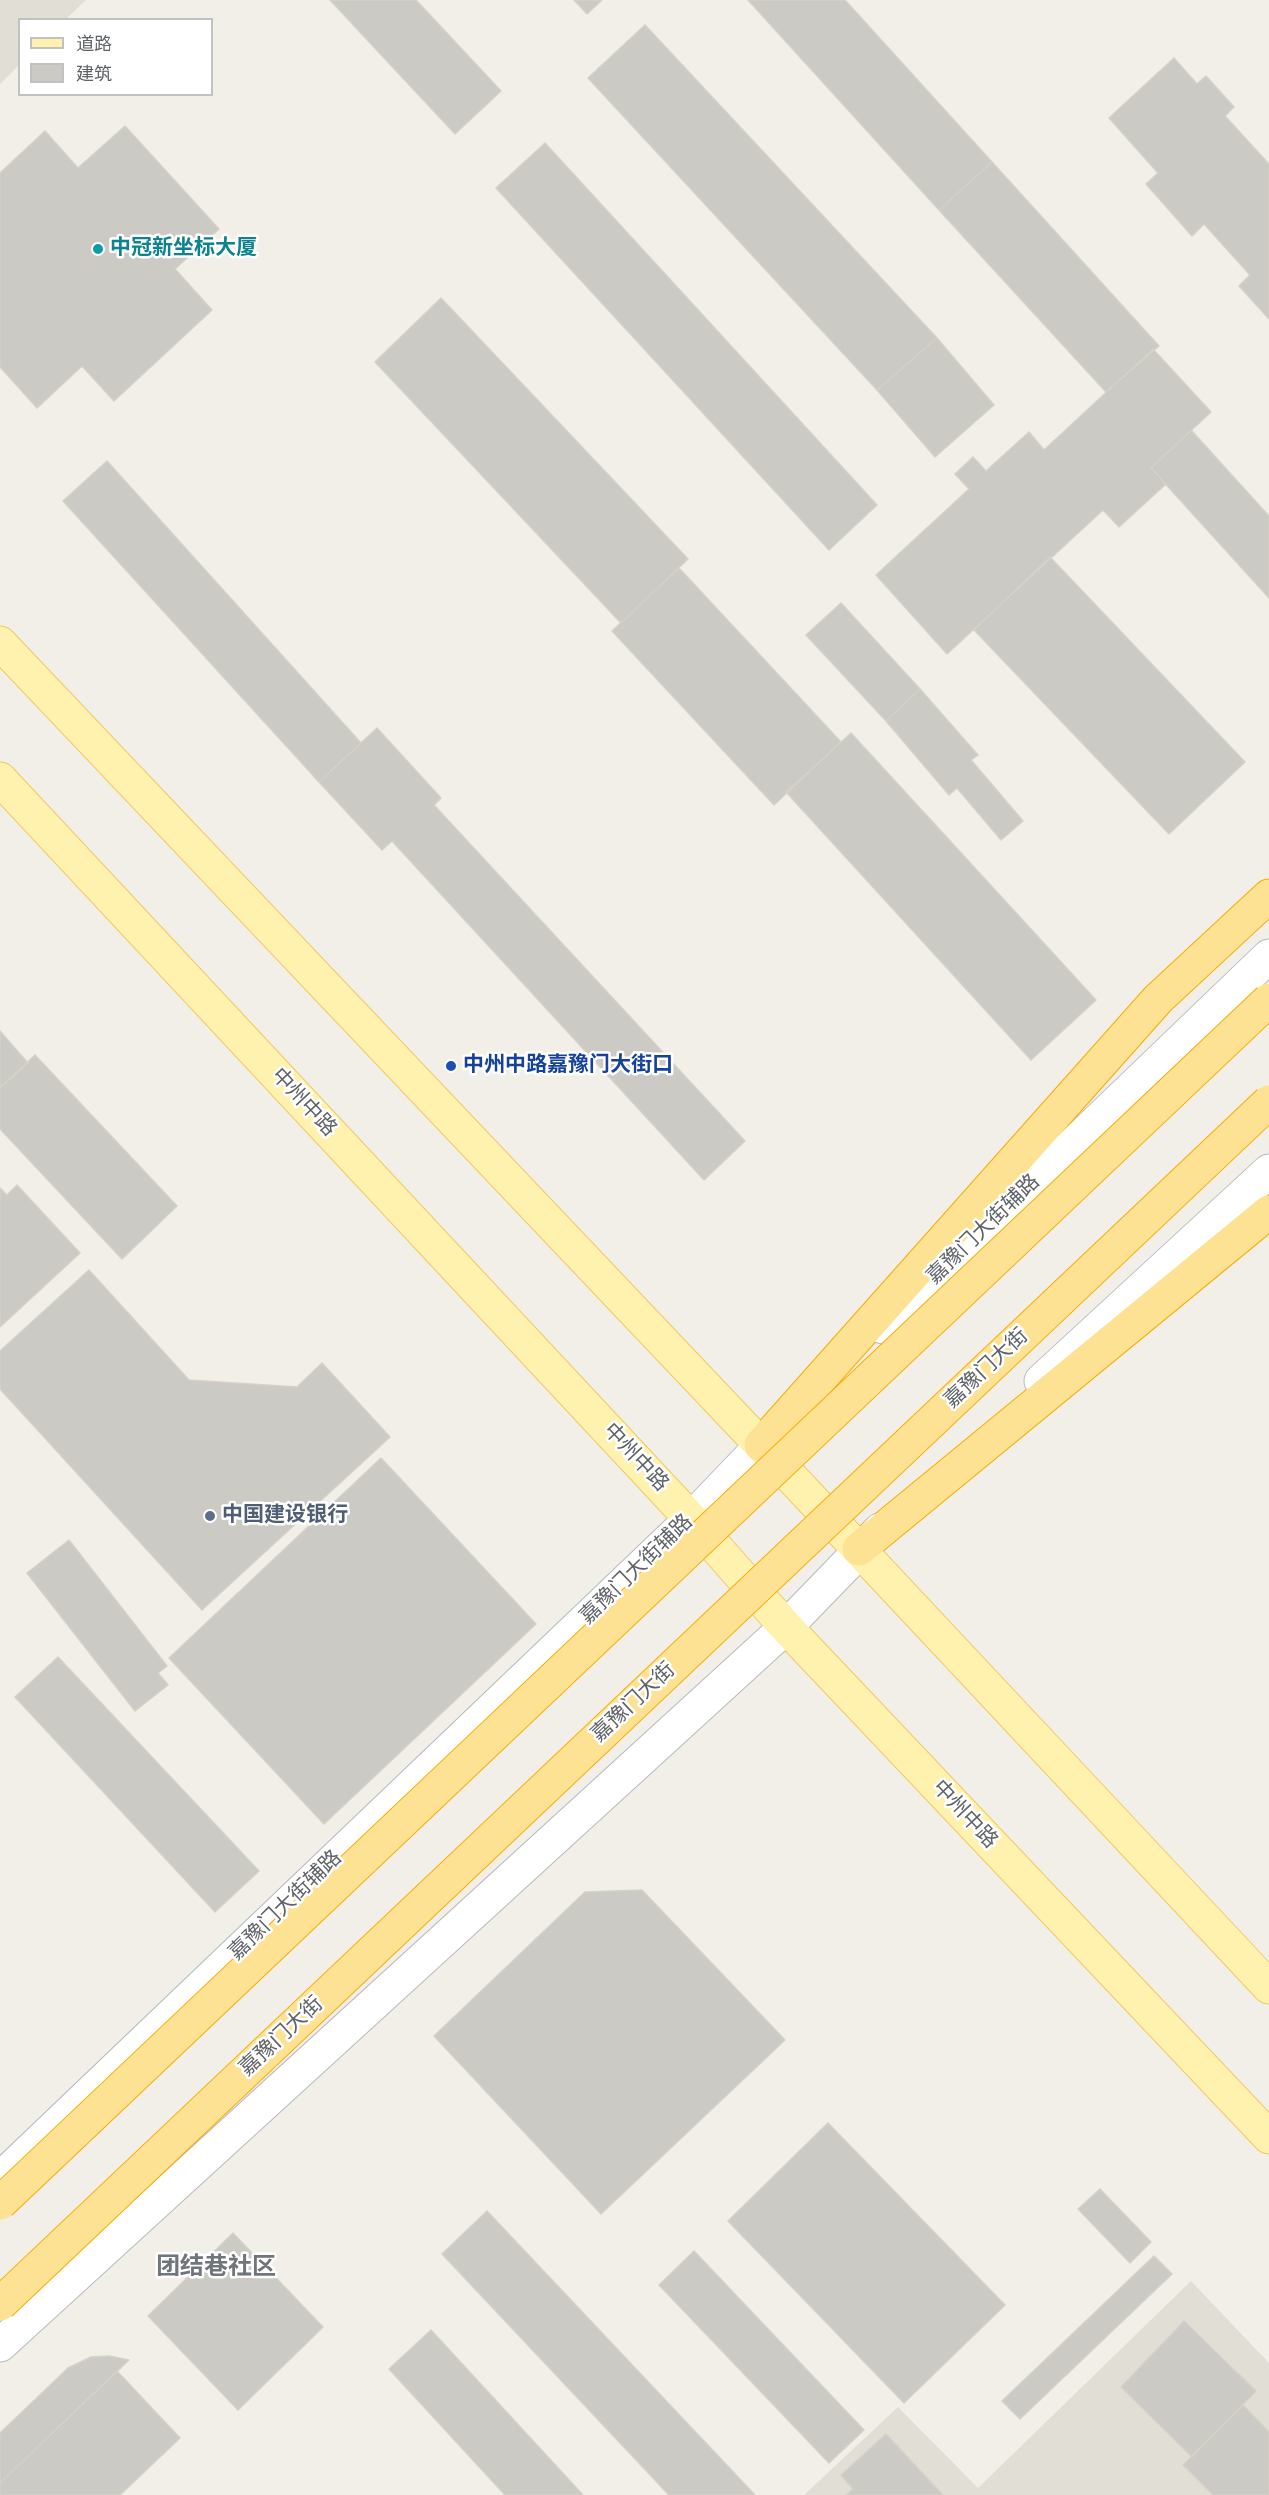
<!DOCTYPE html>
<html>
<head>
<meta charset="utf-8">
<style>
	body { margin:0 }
	#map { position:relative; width:1269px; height:2495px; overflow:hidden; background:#f1efe8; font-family:Jost,"Noto Sans SC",sans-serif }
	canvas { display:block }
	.legend { position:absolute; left:18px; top:18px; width:195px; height:78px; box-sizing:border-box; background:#fff; border:2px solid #bfc1c3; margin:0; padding:8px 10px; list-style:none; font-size:18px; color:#5f6368 }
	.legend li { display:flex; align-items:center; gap:12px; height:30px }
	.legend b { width:30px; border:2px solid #bfc1c3 }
</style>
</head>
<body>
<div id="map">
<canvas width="1269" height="2495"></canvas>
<ul class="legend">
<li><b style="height:8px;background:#fff2af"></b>道路</li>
<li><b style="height:16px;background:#cccac5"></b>建筑</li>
</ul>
</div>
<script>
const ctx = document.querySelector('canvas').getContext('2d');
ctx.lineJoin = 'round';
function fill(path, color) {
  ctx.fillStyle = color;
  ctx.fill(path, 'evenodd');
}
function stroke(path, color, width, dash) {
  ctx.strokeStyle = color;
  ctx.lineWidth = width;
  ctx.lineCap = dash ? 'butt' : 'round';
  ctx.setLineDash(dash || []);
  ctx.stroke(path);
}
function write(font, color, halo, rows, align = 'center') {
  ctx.font = font + ' Jost,"Noto Sans SC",sans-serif';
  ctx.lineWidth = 5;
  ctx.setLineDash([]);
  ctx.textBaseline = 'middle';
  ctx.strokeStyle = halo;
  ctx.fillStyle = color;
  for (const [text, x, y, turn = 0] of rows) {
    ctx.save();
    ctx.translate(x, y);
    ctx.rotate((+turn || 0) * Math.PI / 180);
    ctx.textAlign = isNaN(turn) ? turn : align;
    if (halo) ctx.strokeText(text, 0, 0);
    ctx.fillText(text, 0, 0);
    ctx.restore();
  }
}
const education = new Path2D(`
	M0 0H86L66 19 20 20 19 65 0 84Z
	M1191 2281 1269 2363V2495H804L898 2407 978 2488Z`);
const building = new Path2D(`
	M330 0H416L501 91 455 134Z
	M574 0H602L587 14Z
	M748 0H845L992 162 939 210Z
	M645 25 937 338 877 390 588 78Z
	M1174 58 1197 84 1206 76 1234 107 1225 116 1269 164V319L1239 286 1250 275 1204 224 1192 236 1146 184 1158 173 1109 118Z
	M125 126 219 229 175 269 212 310 114 401 82 366 37 408 0 367V173L45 131 78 168Z
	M545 143 877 505 829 550 496 188Z
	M992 162 1159 346 1106 392 939 210Z
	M441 298 688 559 621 623 375 362Z
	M937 338 994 405 935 457 877 390Z
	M1153 349 1211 412 1151 468 1166 484 1119 527 1103 510 947 654 876 575 969 489 955 474 973 457 986 471 1029 432 1044 450Z
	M1191 430 1269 516V598L1151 468Z
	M107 461 361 743 319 782 63 501Z
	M1050 557 1245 762 1169 834 974 630Z
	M679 568 841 742 774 805 612 631Z
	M841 603 920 689 886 721 806 635Z
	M920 689 978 755 971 760 1023 821 1001 840 957 788 949 795 886 721Z
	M377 728 441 798 434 805 745 1141 704 1180 392 841 382 850 319 782Z
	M851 733 1096 1000 1031 1060 786 792Z
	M0 1031 28 1063 0 1088Z
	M35 1055 177 1206 122 1259 0 1129V1088Z
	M17 1185 80 1253 0 1327V1188L7 1195Z
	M89 1270 189 1380 297 1387 322 1363 390 1437 202 1610 0 1389V1351Z
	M381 1458 536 1624 324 1824 169 1658Z
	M69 1540 167 1666 158 1673 168 1685 135 1711 27 1573Z
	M58 1657 259 1871 215 1912 15 1697Z
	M642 1890 785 2040 601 2214 434 2036 585 1892Z
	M828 2123 1005 2305 904 2403 728 2221Z
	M1100 2189 1151 2242 1130 2263 1078 2209Z
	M487 2211 755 2495H669L442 2254Z
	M233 2233 323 2327 238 2410 148 2316Z
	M694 2251 864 2430 829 2463 659 2285Z
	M1154 2256 1172 2274 1020 2419 1002 2401Z
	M1184 2321 1256 2391 1192 2457 1121 2387Z
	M431 2330 583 2495H505L389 2369Z
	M109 2356 129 2360 0 2483V2433L68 2368 91 2357Z
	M117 2371 180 2438 120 2495H0V2483Z
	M1243 2405 1269 2432V2495H1213L1183 2465Z
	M886 2434 943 2495H846L853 2489 841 2475Z`);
const secondary = new Path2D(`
	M883 1327 1269 956
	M1041 1381 1269 1171
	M0 2179 691 1519 781 1425
	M0 2345 786 1627 880 1530`);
const primary = new Path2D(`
	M0 643 761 1445 1269 1987
	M0 779 691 1519 786 1627 1269 2137`);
const highway = new Path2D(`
	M761 1445 1158 999 1269 896
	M859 1549 1269 1212`);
const highwayBridge = new Path2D(`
	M0 2203 1269 1000
	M0 2304 1269 1102`);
const markers = [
	[98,249,6,"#0f9aa8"],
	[451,1066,6,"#1a4fb4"],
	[210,1516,6,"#5c6f8a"]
];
const cultureNames = [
	["中冠新坐标大厦",110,249]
];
const transitNames = [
	["中州中路嘉豫门大街口",463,1066]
];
const streetNames = [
	["中州中路",303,1103,47],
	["嘉豫门大街辅路",984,1230,-44],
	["嘉豫门大街",987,1369,-43],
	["中州中路",635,1458,47],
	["嘉豫门大街辅路",637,1570,-44],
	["嘉豫门大街",634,1703,-43],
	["中州中路",964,1815,47],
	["嘉豫门大街辅路",286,1906,-44],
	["嘉豫门大街",282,2037,-43]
];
const serviceNames = [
	["中国建设银行",222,1516]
];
const quarterNames = [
	["团结巷社区",216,2268]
];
fill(education, '#e1ded6');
fill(building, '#cccac5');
stroke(building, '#d6d1c6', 1.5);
stroke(secondary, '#b6babf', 35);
stroke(primary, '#f2c960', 35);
stroke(highway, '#f9ab00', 35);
stroke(secondary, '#fff', 33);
stroke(primary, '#fff2af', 33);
stroke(highway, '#fde293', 33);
stroke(highwayBridge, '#f9ab00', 35, []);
stroke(highwayBridge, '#fde293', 33);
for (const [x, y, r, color] of markers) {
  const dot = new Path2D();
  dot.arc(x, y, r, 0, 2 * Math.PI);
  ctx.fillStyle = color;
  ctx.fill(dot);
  stroke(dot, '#fff', 2);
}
write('bold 21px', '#0d838f', '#fff', cultureNames, 'left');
write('bold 21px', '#164399', '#fff', transitNames, 'left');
write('21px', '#5f6368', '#fff', streetNames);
write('bold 21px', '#4e5e75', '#fff', serviceNames, 'left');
write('bold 24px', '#70757a', '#fff', quarterNames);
</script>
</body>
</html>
